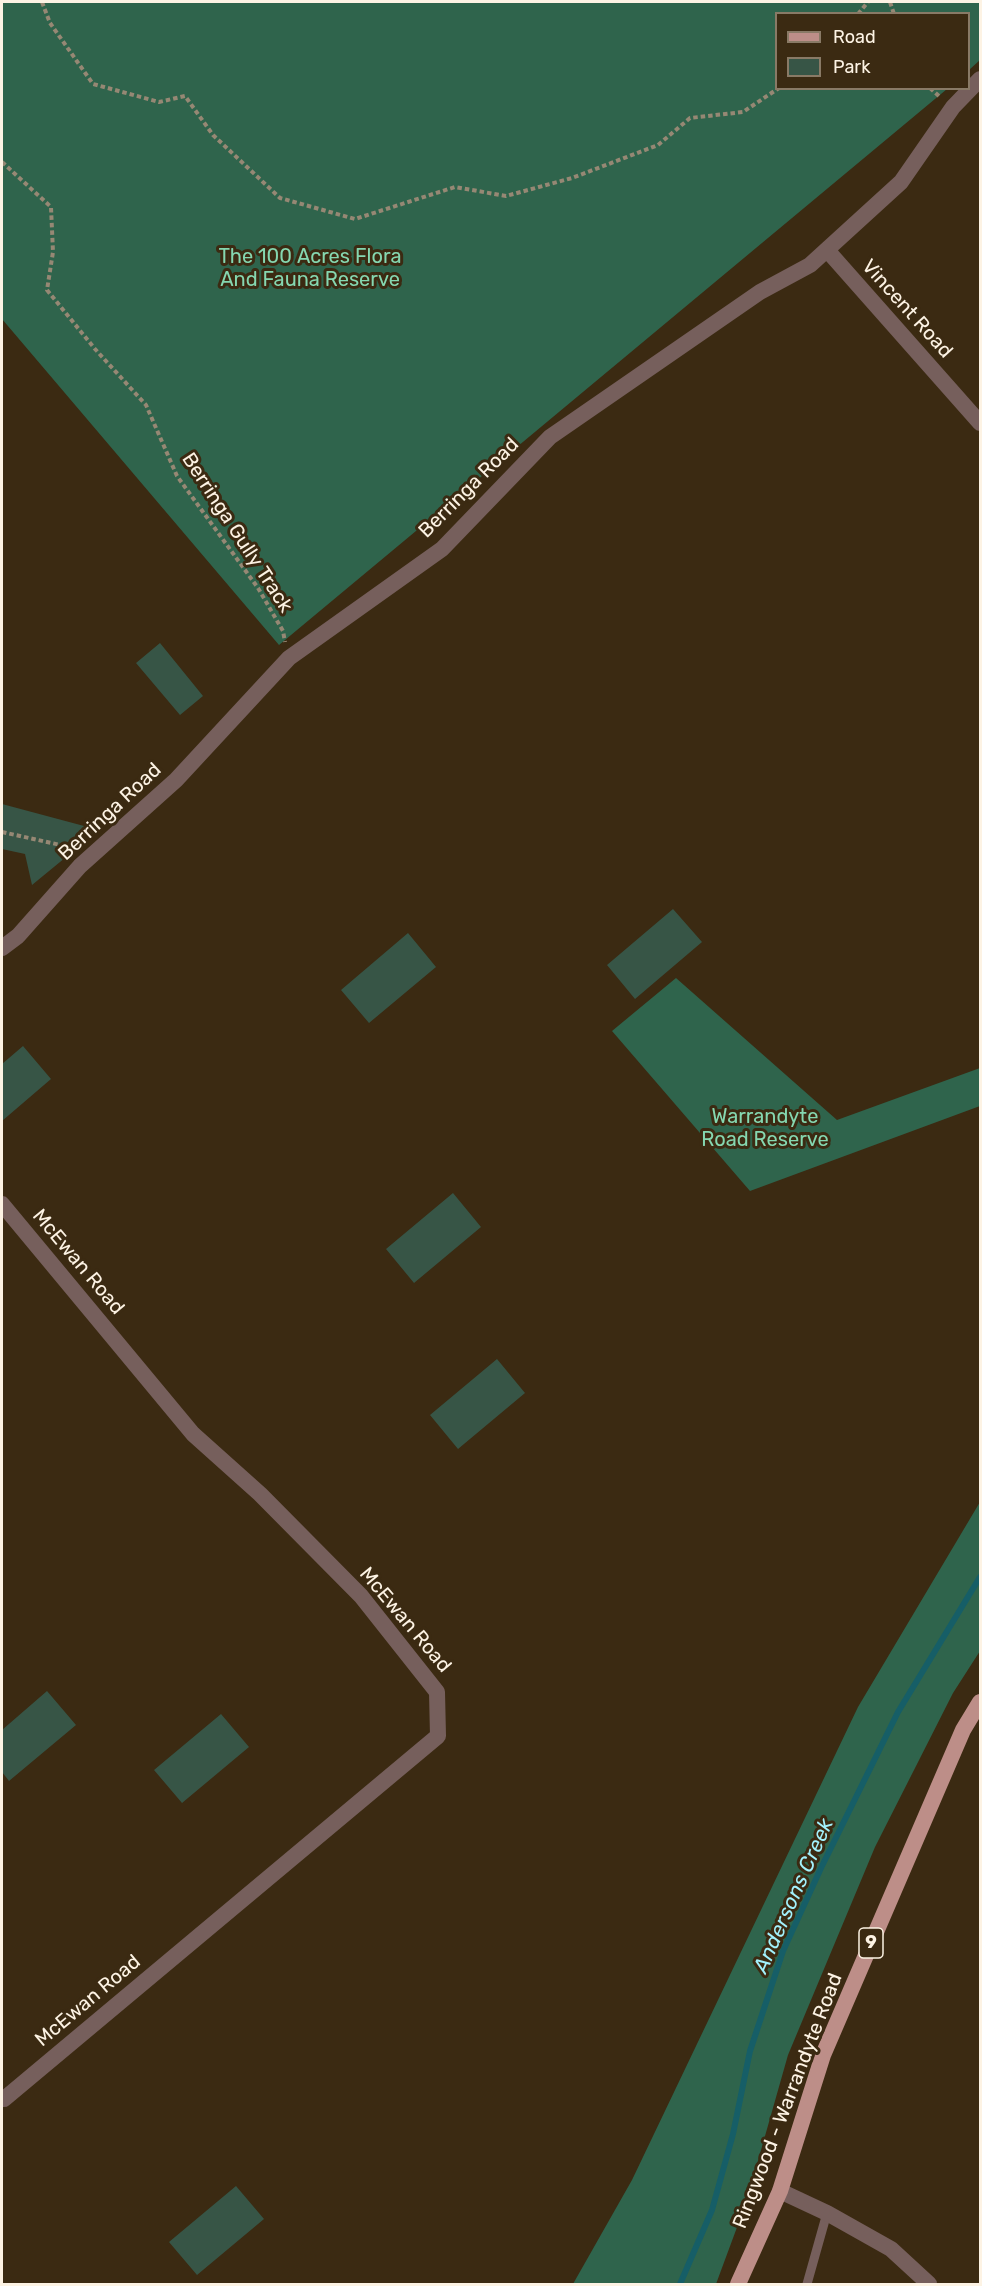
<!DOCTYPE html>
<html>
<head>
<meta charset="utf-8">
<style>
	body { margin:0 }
	#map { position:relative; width:982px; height:2286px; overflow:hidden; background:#3b2a12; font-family:Rubik,sans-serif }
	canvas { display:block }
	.frame { position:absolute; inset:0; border:3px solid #fdf3e4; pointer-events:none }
	.legend { position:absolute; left:775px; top:12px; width:195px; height:78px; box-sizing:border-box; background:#3b2a12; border:2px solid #897a66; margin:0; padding:8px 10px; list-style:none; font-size:18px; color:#fdf3e4 }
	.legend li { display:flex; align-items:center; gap:12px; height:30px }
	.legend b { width:30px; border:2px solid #897a66 }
</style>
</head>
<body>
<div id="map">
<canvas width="982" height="2286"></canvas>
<div class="frame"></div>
<ul class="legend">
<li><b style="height:8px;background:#bd8e88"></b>Road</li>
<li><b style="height:16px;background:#375546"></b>Park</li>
</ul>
</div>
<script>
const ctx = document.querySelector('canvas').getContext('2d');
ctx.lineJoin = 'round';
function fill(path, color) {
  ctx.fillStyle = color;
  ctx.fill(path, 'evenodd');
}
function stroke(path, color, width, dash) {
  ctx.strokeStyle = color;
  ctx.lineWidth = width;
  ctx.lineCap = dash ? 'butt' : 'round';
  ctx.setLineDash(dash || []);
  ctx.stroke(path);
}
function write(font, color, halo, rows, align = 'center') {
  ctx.font = font + ' Rubik,sans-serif';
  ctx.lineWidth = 6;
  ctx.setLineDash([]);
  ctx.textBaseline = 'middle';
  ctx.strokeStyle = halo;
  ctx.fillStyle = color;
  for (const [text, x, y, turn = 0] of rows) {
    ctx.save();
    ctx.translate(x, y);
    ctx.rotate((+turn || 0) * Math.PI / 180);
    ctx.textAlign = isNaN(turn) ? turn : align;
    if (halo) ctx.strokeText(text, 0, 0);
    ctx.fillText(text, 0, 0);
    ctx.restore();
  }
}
const green = new Path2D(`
	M160 643 203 696 180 715 136 663Z
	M2 804 99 830 32 885 25 854 2 849Z
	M673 909 702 942 635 999 607 965Z
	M408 933 436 967 369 1023 341 990Z
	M23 1046 51 1079 2 1121V1064Z
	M453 1193 481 1227 414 1283 386 1249Z
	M497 1359 525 1393 458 1449 430 1415Z
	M47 1691 76 1725 9 1781 2 1772V1730Z
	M221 1714 249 1747 182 1803 154 1770Z
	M236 2186 264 2219 197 2275 169 2242Z`);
const forest = new Path2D(`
	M2 2H980V60L969 70 968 14H776V88L947 89 279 645 2 319Z
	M676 978 837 1120 980 1068V1106L750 1191 612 1031Z
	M980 1502V1651L953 1693 875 1847 788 2055 746 2203 716 2284H573L632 2180 858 1707Z`);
const stream = new Path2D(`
	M680 2284 712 2210 733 2134 750 2051 783 1951 821 1868 898 1712 980 1577`);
const path = new Path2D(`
	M42 2 50 23 93 84 159 102 185 96 213 135 280 198 355 219 455 187 506 196 572 178 658 145 690 118 743 112 779 88
	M890 2 894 14
	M858 14 868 2
	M930 88 941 98
	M2 162 51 207 53 252 47 290 95 349 146 405 177 476 258 588 283 631 285 642
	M2 832 74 848`);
const service = new Path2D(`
	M807 2284 827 2213`);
const minor = new Path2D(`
	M827 250 980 423
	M2 948 18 936 80 866 176 780 289 658 442 549 550 437 760 292 810 265 901 182 953 107 980 79
	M2 1204 193 1434 260 1494 361 1596 437 1692 438 1736 4 2099
	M780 2191 827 2213 891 2249 929 2284`);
const primary = new Path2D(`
	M738 2284 780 2191 823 2055 963 1730 980 1702`);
const shields = [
	[871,1943,24]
];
const shieldNames = [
	["9",871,1943]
];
const parkNames = [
	["The 100 Acres Flora",310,257],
	["And Fauna Reserve",310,280],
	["Warrandyte",765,1117],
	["Road Reserve",765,1140]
];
const streetNames = [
	["Vincent Road",907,309,48],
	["Berringa Road",469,488,-45],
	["Berringa Gully Track",237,533,57],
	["Berringa Road",110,812,-43],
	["McEwan Road",78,1262,50],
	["McEwan Road",405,1620,50],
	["McEwan Road",88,2001,-40],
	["Ringwood - Warrandyte Road",788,2101,-69]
];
const waterNames = [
	["Andersons Creek",794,1896,-66]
];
fill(green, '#375546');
fill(forest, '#2f644c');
stroke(stream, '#165e67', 6);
stroke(path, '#968874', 4, [4.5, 3]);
stroke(service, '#765f5c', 9);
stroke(minor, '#765f5c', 16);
stroke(primary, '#bd8e88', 16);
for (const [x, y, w] of shields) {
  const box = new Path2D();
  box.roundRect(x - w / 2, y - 15, w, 30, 4.5);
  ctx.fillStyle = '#3b2a12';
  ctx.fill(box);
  stroke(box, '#fdf3e4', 1.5);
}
write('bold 18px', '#fdf3e4', null, shieldNames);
write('20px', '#85d7b0', '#3b2a12', parkNames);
write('20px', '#fdf3e4', '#3b2a12', streetNames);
write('italic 21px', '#a2f1fc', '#3b2a12', waterNames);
</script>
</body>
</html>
